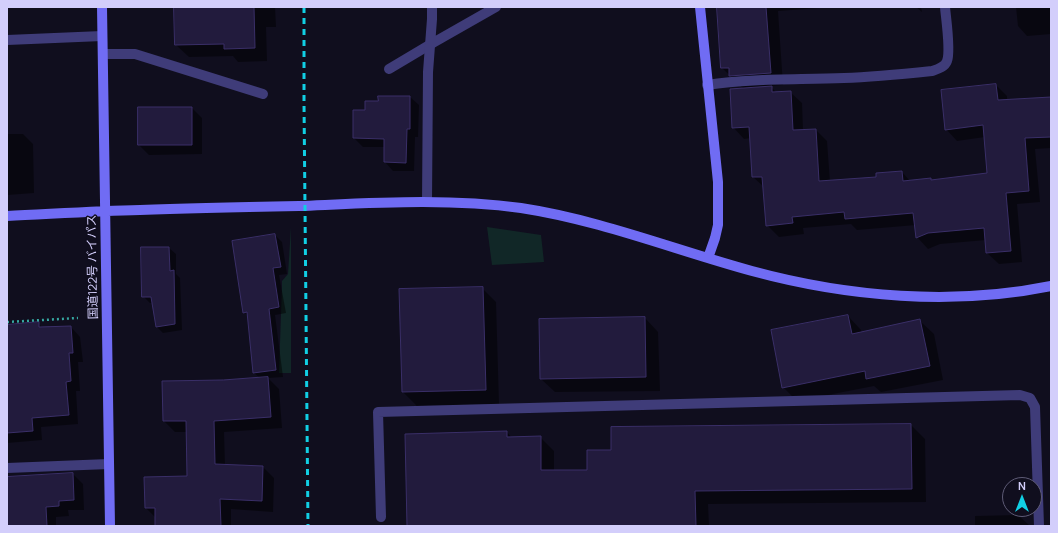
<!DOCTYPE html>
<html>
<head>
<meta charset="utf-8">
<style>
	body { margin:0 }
	#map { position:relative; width:1058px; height:533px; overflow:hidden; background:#100e1e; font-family:Manrope,sans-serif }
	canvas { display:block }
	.frame { position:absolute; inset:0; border:8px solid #d3cefb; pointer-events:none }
	.north { position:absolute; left:1002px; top:477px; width:40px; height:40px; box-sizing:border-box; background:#100e1e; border:1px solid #5e5b76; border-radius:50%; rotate:0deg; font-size:11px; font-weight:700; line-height:16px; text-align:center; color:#d3cefb }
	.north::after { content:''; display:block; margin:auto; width:14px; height:18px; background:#11cfe4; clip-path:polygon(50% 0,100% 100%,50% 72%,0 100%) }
</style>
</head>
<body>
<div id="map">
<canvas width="1058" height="533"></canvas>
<div class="frame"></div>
<div class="north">N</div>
</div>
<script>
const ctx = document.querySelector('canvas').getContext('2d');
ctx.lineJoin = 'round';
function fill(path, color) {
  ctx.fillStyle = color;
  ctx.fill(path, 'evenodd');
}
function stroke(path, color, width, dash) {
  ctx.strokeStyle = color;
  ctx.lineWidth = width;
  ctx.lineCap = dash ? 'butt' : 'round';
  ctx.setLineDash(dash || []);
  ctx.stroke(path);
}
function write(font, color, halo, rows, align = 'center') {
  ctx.font = font + ' Manrope,"Noto Sans JP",sans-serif';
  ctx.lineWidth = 3;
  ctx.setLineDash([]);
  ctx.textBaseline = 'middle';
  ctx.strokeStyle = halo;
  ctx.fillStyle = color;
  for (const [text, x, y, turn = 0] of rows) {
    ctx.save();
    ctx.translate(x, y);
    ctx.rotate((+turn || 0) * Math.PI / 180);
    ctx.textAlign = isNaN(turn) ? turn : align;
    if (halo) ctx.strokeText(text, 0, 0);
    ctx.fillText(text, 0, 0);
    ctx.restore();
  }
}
const green = new Path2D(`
	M291 227V373H279L282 285V281L288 274Z
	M487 227 541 235 544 262 492 265Z`);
const shadow = new Path2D(`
	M175 7H275L276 27H266L267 61 238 62 233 56 189 57 176 45Z
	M717 7H832L778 11 783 85 770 86 777 93 790 92 802 103 803 130H816L827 141 830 182 877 178 902 172 910 181 930 179 932 180 988 174 985 137 957 141 946 129 996 85 1007 96V101L1051 98V148L1035 149 1040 202 1017 204 1022 262 999 264 987 253 986 240 940 244 928 249 917 237 916 225 857 230 851 224 803 228 804 234 779 237 767 225 764 187 753 177 751 138 744 139 733 127 744 89 722 68Z
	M916 7H921L922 12Z
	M1016 7H1051V34L1027 36 1018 26Z
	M410 97 419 105 418 137H415L414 171H393L385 162V147H363L354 138V111H366L379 102Z
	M139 108H192L202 118V154L149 155 139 145Z
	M7 134H23L33 144 34 193 7 195Z
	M275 235 282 242 287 274 279 275 286 313 275 315 283 377 268 378 279 389 282 428 224 432 225 466 263 467 274 478 273 512 231 509V526H156V518L146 508 188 477 187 432H175L164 421 223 381 260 378 254 373 248 316 244 312Z
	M169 248 176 254V274L180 278 182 330 163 333 156 326 153 303H150L143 296Z
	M482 288 496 302 499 404 417 406 403 392Z
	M848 316 861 330 862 333 920 321 934 334 943 380 881 392 874 386 797 401 783 387Z
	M645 318 658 332 660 391 555 392 541 379Z
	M38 323 43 328 71 327 80 337 83 362H78L80 391H76L78 424 41 427 42 440 7 443V328Z
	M911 425 925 439 926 502 708 504 709 526H408L507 432 512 438 540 437 554 451V471H588L612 451Z
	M73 474 83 484 84 510H68L69 516 56 517V526H7V478Z
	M1018 515 1030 526H975V516Z`);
const building = new Path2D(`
	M174 7H254L255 48 224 49V44L175 45Z
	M717 7H766L771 73 729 76V68H721Z
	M996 84 998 100 1051 97V137L1025 138 1029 191 1006 193 1011 251 986 253 984 228 928 233 916 238 913 213 845 219 844 212 792 217 793 223 766 226 762 177H752L749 127 732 128 730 89 772 86V92L791 91 793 130 816 129 819 181 876 177V173L902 171 903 181 931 178V180L987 173 983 125 945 130 941 90Z
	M378 96H410V129H407L406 163 384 162V139L353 138V110H365V101H378Z
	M138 107H192V145H138Z
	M275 234 281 267 273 268 279 307 269 309 276 370 253 373 247 312 243 313 232 241Z
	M141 247H169L170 271 174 270 175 324 156 327 151 297H142Z
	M483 287 486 390 402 392 399 289Z
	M848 315 852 334 920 319 930 366 866 379 865 371 782 388 771 330Z
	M645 317 646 377 540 379 539 319Z
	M39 322V327L71 326 73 353H69L71 381 66 382 69 415 32 418 33 431 7 433V325Z
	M268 377 271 417 214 421 215 464 263 466 262 501 220 499 221 526H155V508H145L144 477 187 476 186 421H163L162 381 223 380Z
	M911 424 912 489 695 491 696 526H407L405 434 507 431V437L541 436V470H587V450H611V427Z
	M73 473 74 500 59 501V506L46 507 47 526H7V477Z`);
const path = new Path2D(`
	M832 8V7
	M7 322 78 318`);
const lane = new Path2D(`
	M7 40 102 36
	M389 69 431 44
	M707 85C752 78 798 80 844 78 873 77 903 74 932 71 938 69 945 67 947 61 951 51 946 19 945 7
	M7 468 109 464
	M381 517 378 412 1020 395 1030 398 1035 407 1039 526`);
const street = new Path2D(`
	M431 44 496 7
	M103 54H135L263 94
	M427 202 428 72 432 19V7`);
const secondary = new Path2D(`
	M102 7 110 526
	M700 7 718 182V225L715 238 708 258
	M7 216C51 214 95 211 140 210 193 208 246 207 299 206 373 203 447 198 521 208 600 220 675 250 752 271 848 297 953 306 1051 286`);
const rail = new Path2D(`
	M304 7V102L308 526`);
const streetNames = [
	["国道122号 バイパス",93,267,-91]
];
fill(green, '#112727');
fill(shadow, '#0007');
fill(building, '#221b3d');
stroke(building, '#3a2f68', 1);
stroke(path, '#36a7a1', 2.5, [2, 3]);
stroke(lane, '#3f3c79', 10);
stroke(street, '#3f3c79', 10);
stroke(secondary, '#706cf4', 10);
stroke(rail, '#11cfe4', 3, [6, 5]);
write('12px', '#d3cefb', '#100e1e', streetNames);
</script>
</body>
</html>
